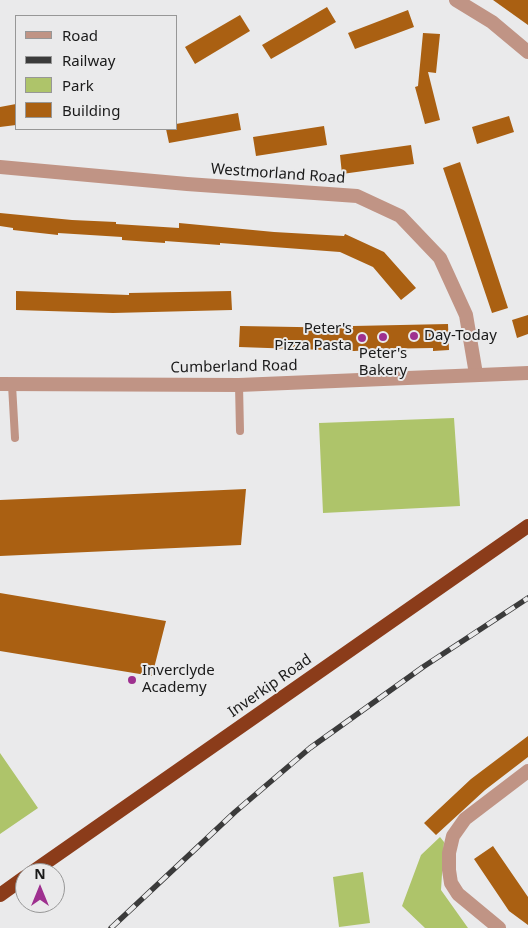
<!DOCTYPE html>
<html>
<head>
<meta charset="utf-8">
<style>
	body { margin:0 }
	#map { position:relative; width:528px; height:928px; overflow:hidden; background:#eaeaeb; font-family:"Noto Sans",sans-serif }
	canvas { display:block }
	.legend { position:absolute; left:15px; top:15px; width:162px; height:115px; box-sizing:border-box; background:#eaeaeb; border:1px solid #979797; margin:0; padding:6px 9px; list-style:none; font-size:15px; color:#1a1a1a }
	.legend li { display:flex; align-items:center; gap:10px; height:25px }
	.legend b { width:25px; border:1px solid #979797 }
	.north { position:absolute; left:15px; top:863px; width:50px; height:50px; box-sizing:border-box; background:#eaeaeb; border:1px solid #979797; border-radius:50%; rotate:0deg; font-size:14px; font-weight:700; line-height:20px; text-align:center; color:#1a1a1a }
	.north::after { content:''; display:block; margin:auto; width:18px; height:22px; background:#9e308f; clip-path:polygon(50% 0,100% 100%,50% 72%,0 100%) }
</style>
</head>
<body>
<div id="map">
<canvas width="528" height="928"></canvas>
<ul class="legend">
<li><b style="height:6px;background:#c09485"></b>Road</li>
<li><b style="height:6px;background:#3b3b3b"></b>Railway</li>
<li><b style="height:14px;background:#aec46a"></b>Park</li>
<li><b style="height:14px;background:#aa6012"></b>Building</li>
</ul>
<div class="north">N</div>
</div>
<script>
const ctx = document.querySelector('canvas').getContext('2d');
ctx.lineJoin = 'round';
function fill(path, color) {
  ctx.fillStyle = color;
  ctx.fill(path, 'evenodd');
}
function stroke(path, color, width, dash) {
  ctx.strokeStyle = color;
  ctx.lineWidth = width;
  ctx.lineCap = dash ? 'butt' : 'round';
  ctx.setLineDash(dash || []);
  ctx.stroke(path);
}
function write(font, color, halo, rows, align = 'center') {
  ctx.font = font + ' "Noto Sans",sans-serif';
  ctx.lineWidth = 4;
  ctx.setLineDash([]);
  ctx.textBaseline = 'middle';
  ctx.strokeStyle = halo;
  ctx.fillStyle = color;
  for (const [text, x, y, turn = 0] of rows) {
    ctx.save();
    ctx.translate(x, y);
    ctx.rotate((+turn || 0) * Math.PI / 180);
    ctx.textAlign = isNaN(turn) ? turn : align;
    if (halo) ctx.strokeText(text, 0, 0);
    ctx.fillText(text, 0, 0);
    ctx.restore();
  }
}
const green = new Path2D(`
	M454 418 460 506 323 513 319 423Z
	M0 753 38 808 0 834Z
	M440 837 444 842 441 890 468 928H425L402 906 421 855Z
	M363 872 370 923 339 927 333 877Z`);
const building = new Path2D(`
	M493 0H528V25Z
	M327 7 336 22 271 59 262 45Z
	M408 10 414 27 355 49 348 33Z
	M240 15 250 31 195 64 185 47Z
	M423 33 440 34 436 73 428 72 440 120 425 124 415 87 418 86Z
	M16 104V125L0 127V107Z
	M238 113 241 130 169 143 166 129H176V124Z
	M509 116 514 132 477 144 472 127Z
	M324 126 327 145 256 156 253 137Z
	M411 145 414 164 342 174 340 155Z
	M460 162 508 308 492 313 443 168Z
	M0 213 72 220 116 222V224L179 228V223L274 232 344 236 345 234 384 252 416 288 401 300 373 267 340 252 220 243V245L165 241V243L122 240V237L58 233V235L13 230V228L0 226Z
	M16 291 129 295V293L231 291 232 310 113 313 16 310Z
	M528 315V334L517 338 512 320Z
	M448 324 449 350 433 351V348L371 349V350L354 351 239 347 240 326 353 328V326Z
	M246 489 241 545 0 556V500Z
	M0 593 166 621 152 676 0 651Z
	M528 736V757L485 790 436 835 424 823 471 779Z
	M493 846 528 897V925L509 911 474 859Z`);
const service = new Path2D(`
	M12 385 15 438
	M239 385 240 431`);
const minor = new Path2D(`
	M456 0 492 22 528 52
	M0 167 187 184 357 196 400 216 440 258 466 315 476 374
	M499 928 458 894 451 883 449 870V853L453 836 465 819 528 771`);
const tertiary = new Path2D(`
	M0 384 239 385 528 373`);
const trunk = new Path2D(`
	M31 873 528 526
	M0 895 25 877`);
const rail = new Path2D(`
	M111 928 235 812 310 748 423 667 528 598`);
const markers = [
	[414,336,5,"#9e308f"],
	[383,337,5,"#9e308f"],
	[362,338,5,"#9e308f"],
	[132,680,5,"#9e308f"]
];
const streetNames = [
	["Westmorland Road",278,174,4],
	["Cumberland Road",234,367,-1],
	["Inverkip Road",270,686,-35]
];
const poiNames = [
	["Peter's",352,329,"right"],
	["Pizza Pasta",352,346,"right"],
	["Day-Today",424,336],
	["Peter's",383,354,"center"],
	["Bakery",383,371,"center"],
	["Inverclyde",142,671],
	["Academy",142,688]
];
fill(green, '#aec46a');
fill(building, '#aa6012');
stroke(service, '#c09485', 8);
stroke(minor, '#c09485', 14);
stroke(tertiary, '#c09485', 14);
stroke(trunk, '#8b3c1a', 14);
stroke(rail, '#3b3b3b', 5.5);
stroke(rail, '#eaeaeb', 4, [11]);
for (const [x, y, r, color] of markers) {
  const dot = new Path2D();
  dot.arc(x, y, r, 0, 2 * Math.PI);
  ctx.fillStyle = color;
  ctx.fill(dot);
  stroke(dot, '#eaeaeb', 2);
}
write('15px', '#1a1a1a', '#eaeaeb', streetNames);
write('15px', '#1a1a1a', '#eaeaeb', poiNames, 'left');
</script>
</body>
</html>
